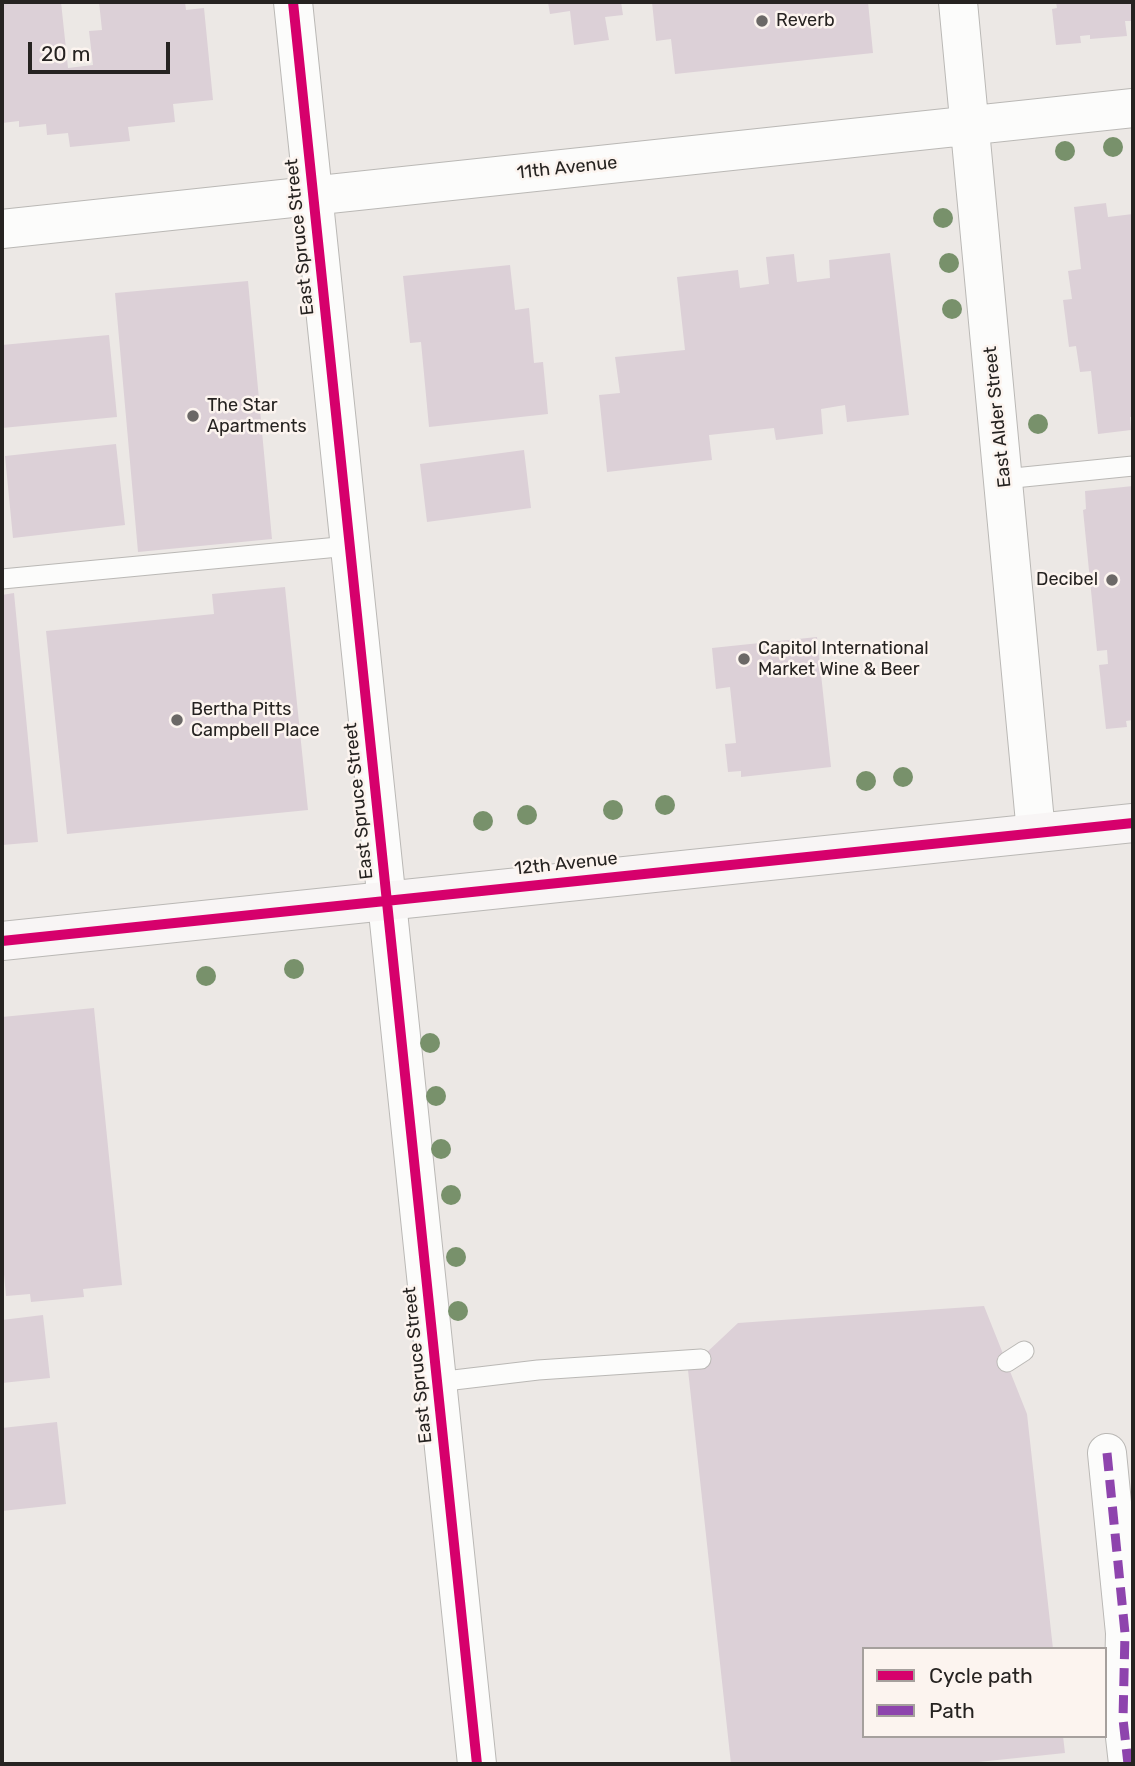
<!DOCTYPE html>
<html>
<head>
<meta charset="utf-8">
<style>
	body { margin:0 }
	#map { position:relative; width:1135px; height:1766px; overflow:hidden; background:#ece8e5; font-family:Rubik,sans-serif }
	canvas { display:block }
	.frame { position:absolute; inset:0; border:4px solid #262321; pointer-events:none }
	.legend { position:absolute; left:862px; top:1647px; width:245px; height:91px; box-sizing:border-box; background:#fcf4ef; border:2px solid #a6a09d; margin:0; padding:9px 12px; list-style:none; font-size:21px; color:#262321 }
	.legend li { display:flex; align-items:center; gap:14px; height:35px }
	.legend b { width:35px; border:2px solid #a6a09d }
	.scale { position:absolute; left:28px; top:42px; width:142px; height:32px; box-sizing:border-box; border:4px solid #262321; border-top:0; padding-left:9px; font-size:21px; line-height:24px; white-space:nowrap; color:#262321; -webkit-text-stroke:5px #fcf4ef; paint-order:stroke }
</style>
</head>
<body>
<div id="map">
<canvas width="1135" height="1766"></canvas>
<div class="frame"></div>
<ul class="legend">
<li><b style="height:9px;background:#d6006c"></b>Cycle path</li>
<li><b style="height:9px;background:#8e44ad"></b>Path</li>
</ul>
<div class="scale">20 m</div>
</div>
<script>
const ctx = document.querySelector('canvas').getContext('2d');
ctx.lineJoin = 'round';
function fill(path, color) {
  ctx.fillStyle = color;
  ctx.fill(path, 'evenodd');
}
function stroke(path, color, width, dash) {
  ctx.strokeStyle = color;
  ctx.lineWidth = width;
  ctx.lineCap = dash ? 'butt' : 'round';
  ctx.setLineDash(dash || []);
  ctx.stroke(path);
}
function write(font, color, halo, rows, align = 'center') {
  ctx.font = font + ' Rubik,sans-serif';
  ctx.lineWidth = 5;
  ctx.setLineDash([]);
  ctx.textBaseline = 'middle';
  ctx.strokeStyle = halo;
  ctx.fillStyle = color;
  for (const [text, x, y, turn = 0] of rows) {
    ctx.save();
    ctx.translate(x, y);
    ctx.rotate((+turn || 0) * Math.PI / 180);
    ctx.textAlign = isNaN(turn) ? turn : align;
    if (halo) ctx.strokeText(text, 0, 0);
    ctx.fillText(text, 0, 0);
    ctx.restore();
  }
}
const building = new Path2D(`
	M2 2H61L68 68 93 65 89 31 102 30 99 2H185L186 10 204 8 213 100 173 104 175 122 128 127 130 141 70 147 68 133 47 135 46 124 19 127V121L2 123Z
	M548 2H621L623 15 605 17 609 40 574 45 570 11 550 14Z
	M652 2H868L873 53 675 74 671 39 656 41Z
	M1056 2H1133V21H1125L1127 36 1090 39V35L1080 36 1081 43 1056 45 1052 9 1057 8Z
	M1106 203 1108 217 1133 214V417H1130L1131 430 1098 434 1091 371 1080 372 1076 346 1069 347 1063 300 1072 299 1068 271 1081 269 1074 207Z
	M890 253 909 415 847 422 845 405 821 409 823 434 776 440 774 428 709 435 712 460 607 472 599 395 620 393 615 357 685 350 677 277 738 270 740 288 769 284 766 257 794 254 797 282 830 278 829 260Z
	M510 265 515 310 529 308 534 363 543 362 548 414 429 427 421 342 410 343 403 276Z
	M248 281 272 539 138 552 115 293Z
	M109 335 117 417 2 428V345Z
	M116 444 125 525 13 538 5 456Z
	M524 450 531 508 427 522 420 464Z
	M1133 486V720L1126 721 1127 727 1106 729 1099 665 1108 664 1107 650 1097 651 1083 510 1086 509 1085 491Z
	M285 587 308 810 67 834 46 631 214 614 212 594Z
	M14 593 38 842 2 845V595Z
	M817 637 831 767 741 777V771L728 772 725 744 736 743 730 687 716 689 712 648Z
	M94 1008 122 1285 83 1289 84 1297 31 1302 30 1294 6 1296 2 1252V1017Z
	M984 1306 1027 1414 1053 1649H864V1736H1063L1065 1753 959 1764H731L688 1370 738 1323Z
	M43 1315 50 1378 2 1383V1320Z
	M57 1422 66 1504 2 1511V1428Z`);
const lane = new Path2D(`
	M1004 479 1133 466
	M2 579 349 546
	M1007 1362 1024 1351
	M437 1382 538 1370 701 1359`);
const street = new Path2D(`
	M293 2 477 1764
	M958 2 1036 833
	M2 229 1133 108
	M1107 1453 1125 1633 1123 1719 1128 1764`);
const secondary = new Path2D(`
	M2 941 1133 823`);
const quiet = new Path2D(`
	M1107 1453 1125 1633 1123 1719 1128 1764`);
const cycleway = new Path2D(`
	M293 2 477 1764
	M2 941 1133 823`);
const trees = [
	[1113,147],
	[1065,151],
	[943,218],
	[949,263],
	[952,309],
	[1038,424],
	[903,777],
	[866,781],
	[665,805],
	[613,810],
	[527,815],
	[483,821],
	[294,969],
	[206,976],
	[430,1043],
	[436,1096],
	[441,1149],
	[451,1195],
	[456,1257],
	[458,1311]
];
const markers = [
	[762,21,7,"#6b6866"],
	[193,416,7,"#6b6866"],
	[1112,580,7,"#6b6866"],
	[744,659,7,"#6b6866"],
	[177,720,7,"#6b6866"]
];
const poiNames = [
	["Reverb",776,21],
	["The Star",207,406],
	["Apartments",207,427],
	["Decibel",1098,580,"right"],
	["Capitol International",758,649],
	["Market Wine & Beer",758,670],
	["Bertha Pitts",191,710],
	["Campbell Place",191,731]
];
const streetNames = [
	["11th Avenue",567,168,-6],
	["East Spruce Street",300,237,-96],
	["East Alder Street",998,417,-96],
	["East Spruce Street",359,801,-96],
	["12th Avenue",566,864,-6],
	["East Spruce Street",418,1365,-96]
];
fill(building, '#dcd0d7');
stroke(lane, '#bab8b5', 21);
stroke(street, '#bab8b5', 40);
stroke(secondary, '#bab8b5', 40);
stroke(lane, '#fcfcfb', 19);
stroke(street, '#fcfcfb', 38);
stroke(secondary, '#f8f5f5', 38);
stroke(quiet, '#8e44ad', 9, [18, 9]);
stroke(cycleway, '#d6006c', 10);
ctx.fillStyle = '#78916b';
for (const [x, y] of trees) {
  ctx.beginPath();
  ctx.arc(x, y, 10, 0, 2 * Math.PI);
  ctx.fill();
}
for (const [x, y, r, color] of markers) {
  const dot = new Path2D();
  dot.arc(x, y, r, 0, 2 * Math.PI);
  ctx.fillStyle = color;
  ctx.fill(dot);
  stroke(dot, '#fcf4ef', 2.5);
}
write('18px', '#262321', '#fcf4ef', poiNames, 'left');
write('18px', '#262321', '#fcf4ef', streetNames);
</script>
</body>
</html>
